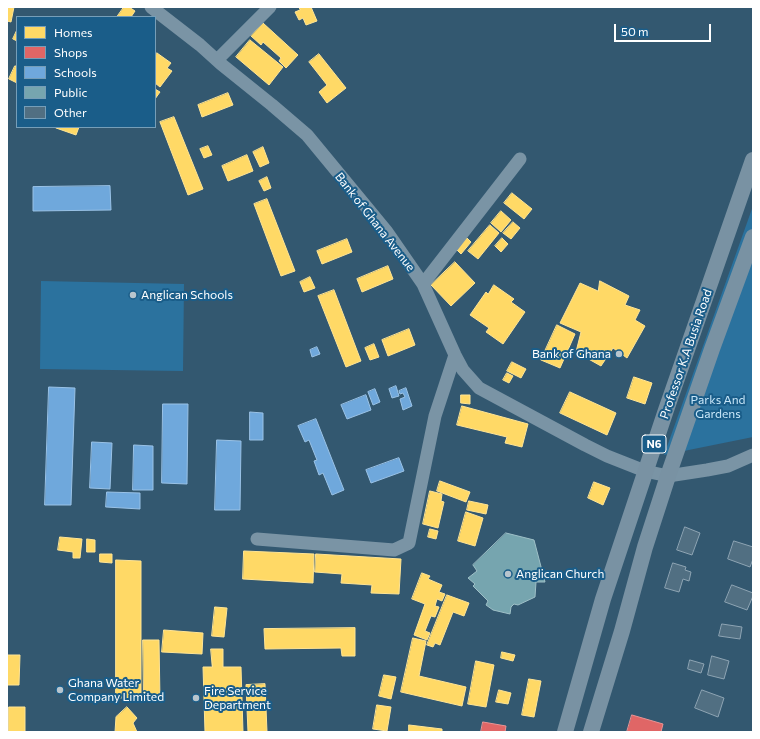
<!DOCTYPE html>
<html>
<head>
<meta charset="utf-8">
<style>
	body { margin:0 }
	#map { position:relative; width:760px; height:739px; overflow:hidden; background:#335870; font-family:Commissioner,sans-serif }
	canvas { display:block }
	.frame { position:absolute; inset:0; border:8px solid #fff; pointer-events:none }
	.legend { position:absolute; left:16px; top:16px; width:140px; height:112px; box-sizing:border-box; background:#1a5d89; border:1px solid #769eb8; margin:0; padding:5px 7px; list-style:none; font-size:12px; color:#fff }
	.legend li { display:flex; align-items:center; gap:8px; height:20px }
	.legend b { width:20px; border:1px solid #769eb8 }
	.scale { position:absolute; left:614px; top:24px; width:97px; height:18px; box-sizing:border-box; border:2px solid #fff; border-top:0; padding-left:5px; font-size:12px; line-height:14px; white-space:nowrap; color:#fff; -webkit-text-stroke:3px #1a5d89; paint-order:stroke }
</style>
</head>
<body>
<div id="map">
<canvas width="760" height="739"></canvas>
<div class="frame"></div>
<ul class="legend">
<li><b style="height:11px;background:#ffd966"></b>Homes</li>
<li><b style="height:11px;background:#e06666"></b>Shops</li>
<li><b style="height:11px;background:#6fa8dc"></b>Schools</li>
<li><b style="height:11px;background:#76a5af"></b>Public</li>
<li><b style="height:11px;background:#516f82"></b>Other</li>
</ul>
<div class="scale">50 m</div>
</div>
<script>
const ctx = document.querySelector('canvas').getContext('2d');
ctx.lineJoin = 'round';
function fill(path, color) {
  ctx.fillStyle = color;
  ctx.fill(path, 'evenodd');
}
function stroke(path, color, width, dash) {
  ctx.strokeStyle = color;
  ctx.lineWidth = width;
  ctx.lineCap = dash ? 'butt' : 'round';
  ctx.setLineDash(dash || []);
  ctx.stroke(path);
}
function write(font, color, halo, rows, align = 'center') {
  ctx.font = font + ' Commissioner,sans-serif';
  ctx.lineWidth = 4;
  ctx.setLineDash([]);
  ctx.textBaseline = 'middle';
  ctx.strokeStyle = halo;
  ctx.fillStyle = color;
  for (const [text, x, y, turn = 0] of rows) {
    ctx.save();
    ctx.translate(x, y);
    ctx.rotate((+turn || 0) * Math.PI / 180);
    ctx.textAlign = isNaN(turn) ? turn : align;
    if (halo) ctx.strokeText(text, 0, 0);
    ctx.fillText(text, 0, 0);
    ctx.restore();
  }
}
const green = new Path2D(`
	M753 206V437L664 455Z
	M41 281 184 284 183 371 40 369Z`);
const homes = new Path2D(`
	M7 7H14L11 22 7 21Z
	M124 7H129L135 11 131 17H117Z
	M299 7H311L317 21 306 25 303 18 299 20 295 12 300 10Z
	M263 23 298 55 286 68 279 61 281 58 263 42 261 45 251 36Z
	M17 30V41L13 39Z
	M250 40 283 67 269 85 236 57Z
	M157 53 171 63 167 68 172 71 160 87 155 83V56Z
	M319 54 346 88 327 103 319 92 327 85 309 62Z
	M15 66H17V83L9 79Z
	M155 89 160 92 155 99Z
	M228 93 233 105 202 117 198 105Z
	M174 117 203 189 188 195 160 122Z
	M56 127H79L76 135 56 128Z
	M208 146 212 155 204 158 200 149Z
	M263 147 269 163 260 167 253 152Z
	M247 155 253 171 228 181 222 166Z
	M267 177 271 188 264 191 259 181Z
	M512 193 532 209 524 219 504 203Z
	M267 199 295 271 281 276 254 204Z
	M501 211 511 220 501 232 491 223Z
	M513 222 520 228 511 239 503 233Z
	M490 225 499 233 478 259 468 251Z
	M465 236 471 242 461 254 455 248Z
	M502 238 508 244 501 252 495 246Z
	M347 239 352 252 322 264 317 251Z
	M455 262 475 283 451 306 431 285Z
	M388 266 393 279 362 292 357 279Z
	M310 277 315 288 304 292 300 282Z
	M600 281 629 296 625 305 640 310 635 320 645 326 627 358 613 348 601 366 576 352 581 332 560 323 580 283 598 291Z
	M494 285 514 299 511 302 525 312 503 344 486 332 489 328 470 315 486 292 488 294Z
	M334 290 361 361 346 367 318 296Z
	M557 325 575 334 560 368 541 360Z
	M409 329 415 345 388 356 382 340Z
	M374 344 379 357 370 360 365 348Z
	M512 362 526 369 521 378 507 371Z
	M507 373 513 376 509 383 503 380Z
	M634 377 652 383 645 404 627 398Z
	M570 392 616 413 607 435 560 413Z
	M461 395H470V404L461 403Z
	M462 406 528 424 522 447 505 443 507 437 457 425Z
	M440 481 470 492 466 502 437 491Z
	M594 482 610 488 603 505 588 498Z
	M430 491 442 494 441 501 444 502 438 528 423 524Z
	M469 501 488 505 486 514 467 510Z
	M466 512 483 518 475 546 458 541Z
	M430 529 438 531 436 539 428 537Z
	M60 537 82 539 80 558H73V552L58 550Z
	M87 539 95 540V552H87Z
	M244 551 314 554 313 583 243 579Z
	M100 554H112V563L100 562Z
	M316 554 401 559 399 594 371 593 372 585 341 583 342 574 315 572Z
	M116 560 141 561V698H116Z
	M422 573 430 576 428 579 442 585 439 592 445 594 442 601 437 599 435 606 439 607 435 617 431 616 425 631 430 633 427 640 414 635 425 604 412 599Z
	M447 595 469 603 464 616 453 612 440 645 435 643 433 647 427 645Z
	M215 607 227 608 224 637 212 636Z
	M355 628V656H342L341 648 265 649 264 629Z
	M164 630 203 633 202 654 162 652Z
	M413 638 426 641 419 676 466 687 462 706 401 692Z
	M143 640H159L160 701H144Z
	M211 649H223V667H241L243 732H205L203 667H212Z
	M502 652 515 655 513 661 501 658Z
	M7 655H20L19 685H7Z
	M476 661 494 665 486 707 468 704Z
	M384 675 396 677 391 699 379 696Z
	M529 679 541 681 534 717 522 715Z
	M265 684 267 732H248L246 685Z
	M499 690 511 693 508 704 496 702Z
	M377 705 391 707 387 731 373 729Z
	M9 707H25V732H9Z
	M127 707 137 718 133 723 137 732H115L116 717Z
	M409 725 442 729V732H409Z`);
const shops = new Path2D(`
	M632 715 663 724 661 732H627Z
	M483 722 506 726 505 732H481Z`);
const schools = new Path2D(`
	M110 186 111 210 33 211V187Z
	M317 347 320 354 312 357 310 350Z
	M396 386 399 396 392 398 389 389Z
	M49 387 75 388 71 505H45Z
	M406 388 412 406 403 410 400 399 405 397 403 393 400 394 399 391Z
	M375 389 380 402 373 405 368 392Z
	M366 395 371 410 347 419 341 405Z
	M163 404H188L187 484 162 483Z
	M250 412 263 413V440H250Z
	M316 419 344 490 332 495 323 473 319 475 314 461 317 460 309 440 305 442 298 426Z
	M217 440 241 441 240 510H215Z
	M92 442 112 443 110 489 90 488Z
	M134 445 153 446V490H133Z
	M399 458 404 471 371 483 366 470Z
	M107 492 140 493V509L106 507Z`);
const public = new Path2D(`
	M506 533 534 540 545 582H536L535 597 518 605 514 604 511 607 510 614 493 610 486 605 488 601 473 586 475 584 468 578 477 571 473 565Z`);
const building = new Path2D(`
	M685 527 700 533 692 555 677 550Z
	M734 541 753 547V559L750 567 728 559Z
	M673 563 686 567 685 570 691 572 689 581 683 579 679 592 665 588Z
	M732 585 753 593V596L747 610 725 602Z
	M722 624 742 627 740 639 719 636Z
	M712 656 729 661 724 679 708 675Z
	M690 660 704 664 701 673 688 669Z
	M702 690 724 698 718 717 695 708Z`);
const minor = new Path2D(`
	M151 7 200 45 221 64 272 105 307 135 387 232 423 284 455 355 463 370 479 388 585 445 607 456 645 471 668 476 707 470 728 466 753 455
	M217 60 270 7
	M423 284 520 159
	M257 539 394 550 409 543 435 416 455 355`);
const major = new Path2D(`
	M565 732 603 599 666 410 753 160
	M591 732 622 631 645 547 668 476 712 349 753 237`);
const markers = [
	[133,295,4,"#b8c5cd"],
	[619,354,4,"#b8c5cd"],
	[508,574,4,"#b8c5cd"],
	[60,690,4,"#b8c5cd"],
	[196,698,4,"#b8c5cd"]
];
const shields = [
	[654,444,24]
];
const shieldNames = [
	["N6",654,444]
];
const streetNames = [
	["Bank of Ghana Avenue",375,222,52],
	["Professor K.A Busia Road",686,354,-71]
];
const poiNames = [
	["Anglican Schools",141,295],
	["Bank of Ghana",611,354,"right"],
	["Anglican Church",516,574],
	["Ghana Water",68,683],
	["Company Limited",68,697],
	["Fire Service",204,691],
	["Department",204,705]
];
const parkNames = [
	["Parks And",718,400],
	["Gardens",718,414]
];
fill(green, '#2b729e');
fill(homes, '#ffd966');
stroke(homes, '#ffe494', 1);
fill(shops, '#e06666');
stroke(shops, '#e99494', 1);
fill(schools, '#6fa8dc');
stroke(schools, '#9ac2e6', 1);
fill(public, '#76a5af');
stroke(public, '#9fc0c7', 1);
fill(building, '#516f82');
stroke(building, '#8ea4b3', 1);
stroke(minor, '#7a94a5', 13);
stroke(major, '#7992a3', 16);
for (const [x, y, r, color] of markers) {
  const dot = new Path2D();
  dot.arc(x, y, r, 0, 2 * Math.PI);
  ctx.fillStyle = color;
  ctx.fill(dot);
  stroke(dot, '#1a5d89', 1.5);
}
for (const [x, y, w] of shields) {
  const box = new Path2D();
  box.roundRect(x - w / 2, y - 9, w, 18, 3);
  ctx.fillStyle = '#1a5d89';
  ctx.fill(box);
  stroke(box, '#fff', 1);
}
write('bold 11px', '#fff', null, shieldNames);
write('12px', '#fff', '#1a5d89', streetNames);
write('12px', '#fff', '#1a5d89', poiNames, 'left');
write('12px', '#c9e7f9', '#1a5d89', parkNames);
</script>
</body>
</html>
